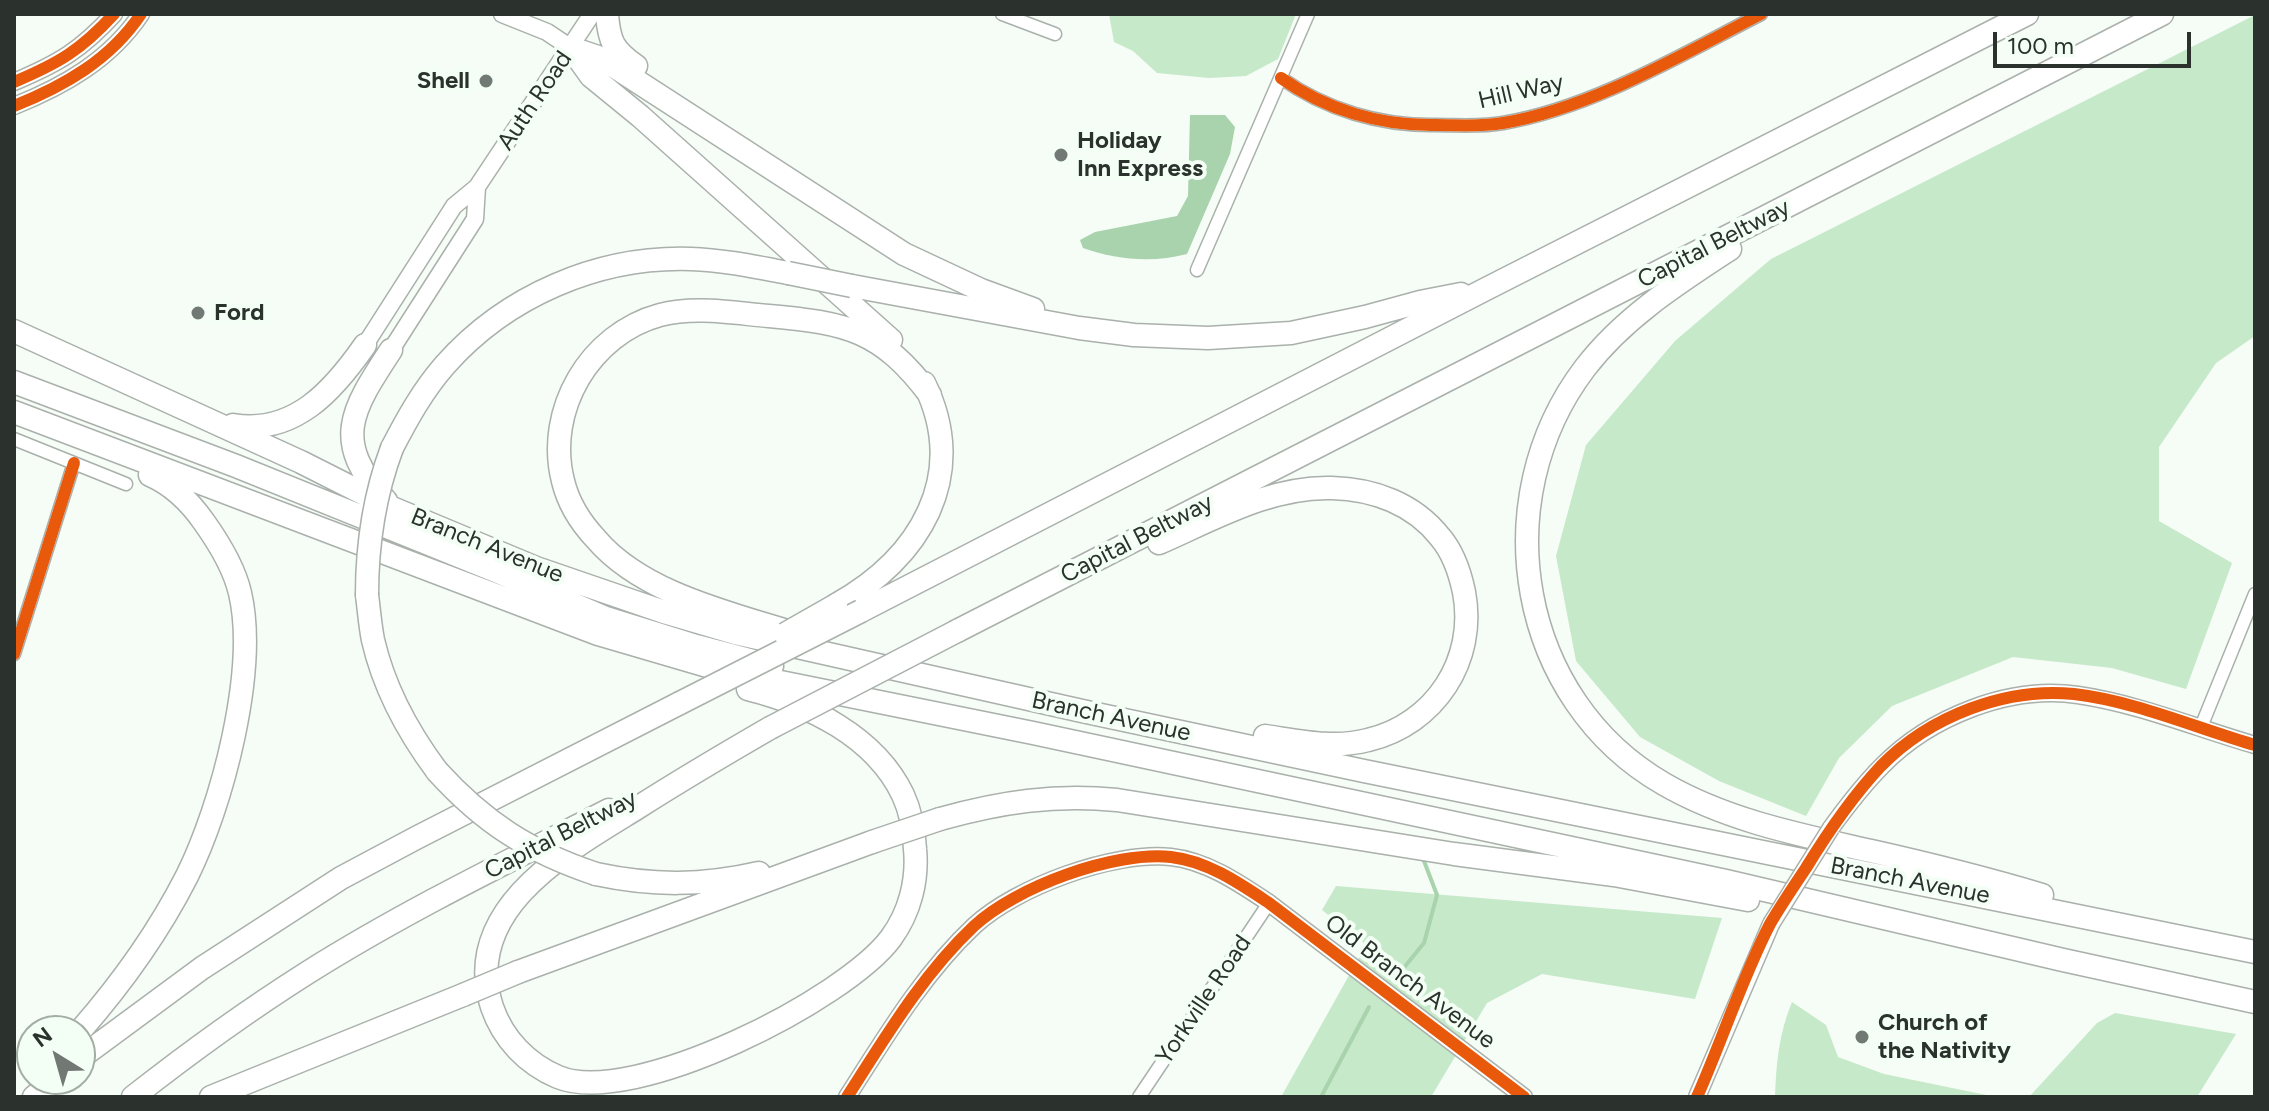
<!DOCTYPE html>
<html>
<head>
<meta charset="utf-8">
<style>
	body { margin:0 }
	#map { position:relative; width:2269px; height:1111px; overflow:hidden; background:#f6fcf6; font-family:Figtree,sans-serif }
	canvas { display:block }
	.frame { position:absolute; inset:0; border:16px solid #2b312c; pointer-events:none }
	.north { position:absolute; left:16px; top:1015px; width:80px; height:80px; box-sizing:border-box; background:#f3fff4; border:2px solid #a3ada4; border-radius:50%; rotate:323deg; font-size:22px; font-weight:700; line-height:32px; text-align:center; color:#2b312c }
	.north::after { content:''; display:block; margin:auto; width:28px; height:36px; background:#727873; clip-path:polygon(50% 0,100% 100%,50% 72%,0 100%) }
	.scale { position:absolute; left:1993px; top:32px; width:198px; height:36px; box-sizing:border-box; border:4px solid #2b312c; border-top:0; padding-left:10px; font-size:24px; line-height:28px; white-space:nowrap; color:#2b312c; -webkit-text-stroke:6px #f3fff4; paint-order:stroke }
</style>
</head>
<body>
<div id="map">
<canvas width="2269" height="1111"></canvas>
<div class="frame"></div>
<div class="north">N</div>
<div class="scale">100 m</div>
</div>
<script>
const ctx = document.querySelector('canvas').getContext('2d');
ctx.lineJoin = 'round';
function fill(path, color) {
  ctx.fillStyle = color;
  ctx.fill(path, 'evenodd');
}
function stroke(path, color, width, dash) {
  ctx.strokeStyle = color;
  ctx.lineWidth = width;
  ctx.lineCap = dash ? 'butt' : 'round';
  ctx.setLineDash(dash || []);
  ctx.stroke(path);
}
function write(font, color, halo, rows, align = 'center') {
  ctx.font = font + ' Figtree,sans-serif';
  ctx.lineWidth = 8;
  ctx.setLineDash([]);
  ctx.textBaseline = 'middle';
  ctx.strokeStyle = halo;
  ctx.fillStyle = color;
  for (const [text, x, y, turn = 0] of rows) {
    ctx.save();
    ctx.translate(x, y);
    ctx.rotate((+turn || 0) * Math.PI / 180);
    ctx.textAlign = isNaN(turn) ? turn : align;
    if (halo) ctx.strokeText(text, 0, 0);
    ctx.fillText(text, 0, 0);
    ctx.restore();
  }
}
const forest = new Path2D(`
	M1109 14H1296L1278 59 1246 76 1209 78 1157 73 1133 51 1114 42Z
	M2255 15V336L2216 363 2159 447V521L2232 563 2186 689 2112 668 2013 657 1892 706 1839 758 1806 816 1719 781 1640 737 1576 661 1556 556 1586 445 1675 341 1771 259Z
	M1336 886 1722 918 1695 999 1542 974 1487 1003 1431 1097H1281L1366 945 1322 910Z
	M1792 1002 1826 1025 1838 1057 1884 1074 1996 1097H1775C1776 1064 1779 1033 1792 1002Z
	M2115 1013 2236 1034 2197 1097H2029L2097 1023Z`);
const water = new Path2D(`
	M1190 115H1225L1235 127 1230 154 1187 254C1153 263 1116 260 1083 248L1080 240 1095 232 1177 216 1188 196Z`);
const stream = new Path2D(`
	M1402 970 1424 943 1437 895 1424 861
	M1321 1097 1369 1007`);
const street = new Path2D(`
	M1002 14 1055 34
	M1281 78C1326 110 1381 126 1436 125 1458 125 1481 127 1503 123 1592 108 1681 55 1761 14
	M1197 270 1308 14
	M14 439 126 484
	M14 654 74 463
	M2201 727 2255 594
	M1139 1097 1269 903`);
const secondary = new Path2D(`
	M502 14 547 32 571 48
	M14 82C59 63 81 50 114 14
	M14 106C64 86 110 60 141 14
	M365 345 454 206 477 187 592 14
	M391 350 475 219 477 187
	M1831 828C1847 806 1863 785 1882 766 1930 717 2009 685 2078 695 2139 704 2196 728 2255 745
	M847 1097C885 1038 922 975 974 926 1016 887 1113 851 1171 857 1207 861 1239 883 1269 903L1524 1097
	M1697 1097 1771 924`);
const highway = new Path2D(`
	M607 14C609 41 613 50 636 66
	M571 48 591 76 640 116 891 340
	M571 48 601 58 904 254 981 290 1033 309
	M1730 249C1678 283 1623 318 1585 368 1484 501 1518 700 1664 784 1728 821 1801 835 1871 851 1929 864 1985 878 2042 895
	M852 286 1079 328 1134 335 1208 338 1291 333 1365 317 1420 302 1461 294
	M14 331 301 462 392 508 536 568 667 613 735 633 1082 711 1364 771 2255 952
	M14 382 236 466 496 571 606 618 696 646 772 666
	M14 412 598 634 721 670 1033 733 1726 881 2063 960 2255 1002
	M233 425C294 435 333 391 365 345
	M392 448C407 419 423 390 445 365 506 296 598 256 691 259 723 260 756 267 788 273
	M386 501C331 441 351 411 391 350
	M1159 543C1214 519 1271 486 1332 488 1374 489 1414 504 1440 537 1453 552 1460 573 1464 592 1477 660 1435 724 1368 740 1334 749 1300 741 1265 736
	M367 595C369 610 370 625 373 640 384 688 408 732 437 771
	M836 605C920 558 970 476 924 383
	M861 611 1486 289 2027 14
	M957 631 2162 14
	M790 632C726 612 641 592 596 539 581 523 568 502 563 481 545 410 590 334 660 315 695 306 733 313 769 316 847 323 881 330 930 395
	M748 689C808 704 875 736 903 795 911 812 914 830 915 849 918 880 910 912 891 938 846 999 633 1108 558 1077 527 1064 503 1039 492 1007 460 909 569 850 637 808 681 780 725 754 770 728
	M940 819C1001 802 1054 794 1117 800L1454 854 1614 875 1748 900
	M596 874C652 886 703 886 759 873
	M518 972 872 842
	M80 1031C122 983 158 933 187 876 222 806 258 670 240 593 234 567 219 543 204 522 190 502 173 485 150 475
	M80 1058 202 968 341 878 416 838 680 703
	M34 1097 55 1079
	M133 1097C189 1053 247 1011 307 973 404 912 507 862 609 810
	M211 1097 463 995`);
const secondaryBridge = new Path2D(`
	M1771 924 1831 828`);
const highwayBridge = new Path2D(`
	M788 273 852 286
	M367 595C367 544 374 496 392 448
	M785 634 836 605
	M680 703 861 611
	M770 728 957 631
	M437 771C484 823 530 852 596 874
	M872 842 940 819
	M463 995 518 972`);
const cycleway = new Path2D(`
	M1281 78C1326 110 1381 126 1436 125 1458 125 1481 127 1503 123 1592 108 1681 55 1761 14
	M14 82C59 63 81 50 114 14
	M14 106C64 86 110 60 141 14
	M14 654 74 463
	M847 1097C885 1038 922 975 974 926 1016 887 1113 851 1171 857 1207 861 1239 883 1269 903L1524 1097
	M1697 1097C1722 1041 1742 978 1770 924 1781 905 1794 886 1806 868 1828 832 1852 797 1881 766 1930 716 2006 687 2074 694 2135 701 2196 728 2255 745`);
const markers = [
	[486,81,8,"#727873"],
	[1061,155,8,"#727873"],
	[198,313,8,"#727873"],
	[1862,1037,8,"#727873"]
];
const poiNames = [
	["Shell",470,81,"right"],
	["Holiday",1077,141],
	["Inn Express",1077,169],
	["Ford",214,313],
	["Church of",1878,1023],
	["the Nativity",1878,1051]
];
const streetNames = [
	["Hill Way",1521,92,-13],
	["Auth Road",535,101,-56],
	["Capital Beltway",1714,244,-27],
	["Capital Beltway",1137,539,-27],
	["Branch Avenue",487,546,22],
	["Branch Avenue",1111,717,12],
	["Capital Beltway",561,835,-27],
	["Branch Avenue",1910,881,11],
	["Old Branch Avenue",1410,982,37],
	["Yorkville Road",1204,1000,-56]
];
fill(forest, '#c6e9c9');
fill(water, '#a8d3ac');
stroke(stream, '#a8d3ac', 4);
stroke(street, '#aab0ab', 15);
stroke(secondary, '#aab0ab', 19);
stroke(highway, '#aab0ab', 25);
stroke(street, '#fefffe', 12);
stroke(secondary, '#fefffe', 16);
stroke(highway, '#fefffe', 22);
stroke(secondaryBridge, '#aab0ab', 19, []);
stroke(highwayBridge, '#aab0ab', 25, []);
stroke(secondaryBridge, '#fefffe', 16);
stroke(highwayBridge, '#fefffe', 22);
stroke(cycleway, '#e8590c', 12);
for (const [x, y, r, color] of markers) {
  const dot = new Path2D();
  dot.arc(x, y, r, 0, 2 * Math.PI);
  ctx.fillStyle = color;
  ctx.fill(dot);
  stroke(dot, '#f3fff4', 3);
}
write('bold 24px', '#2b312c', '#f3fff4', poiNames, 'left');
write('24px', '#2b312c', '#f3fff4', streetNames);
</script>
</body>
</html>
